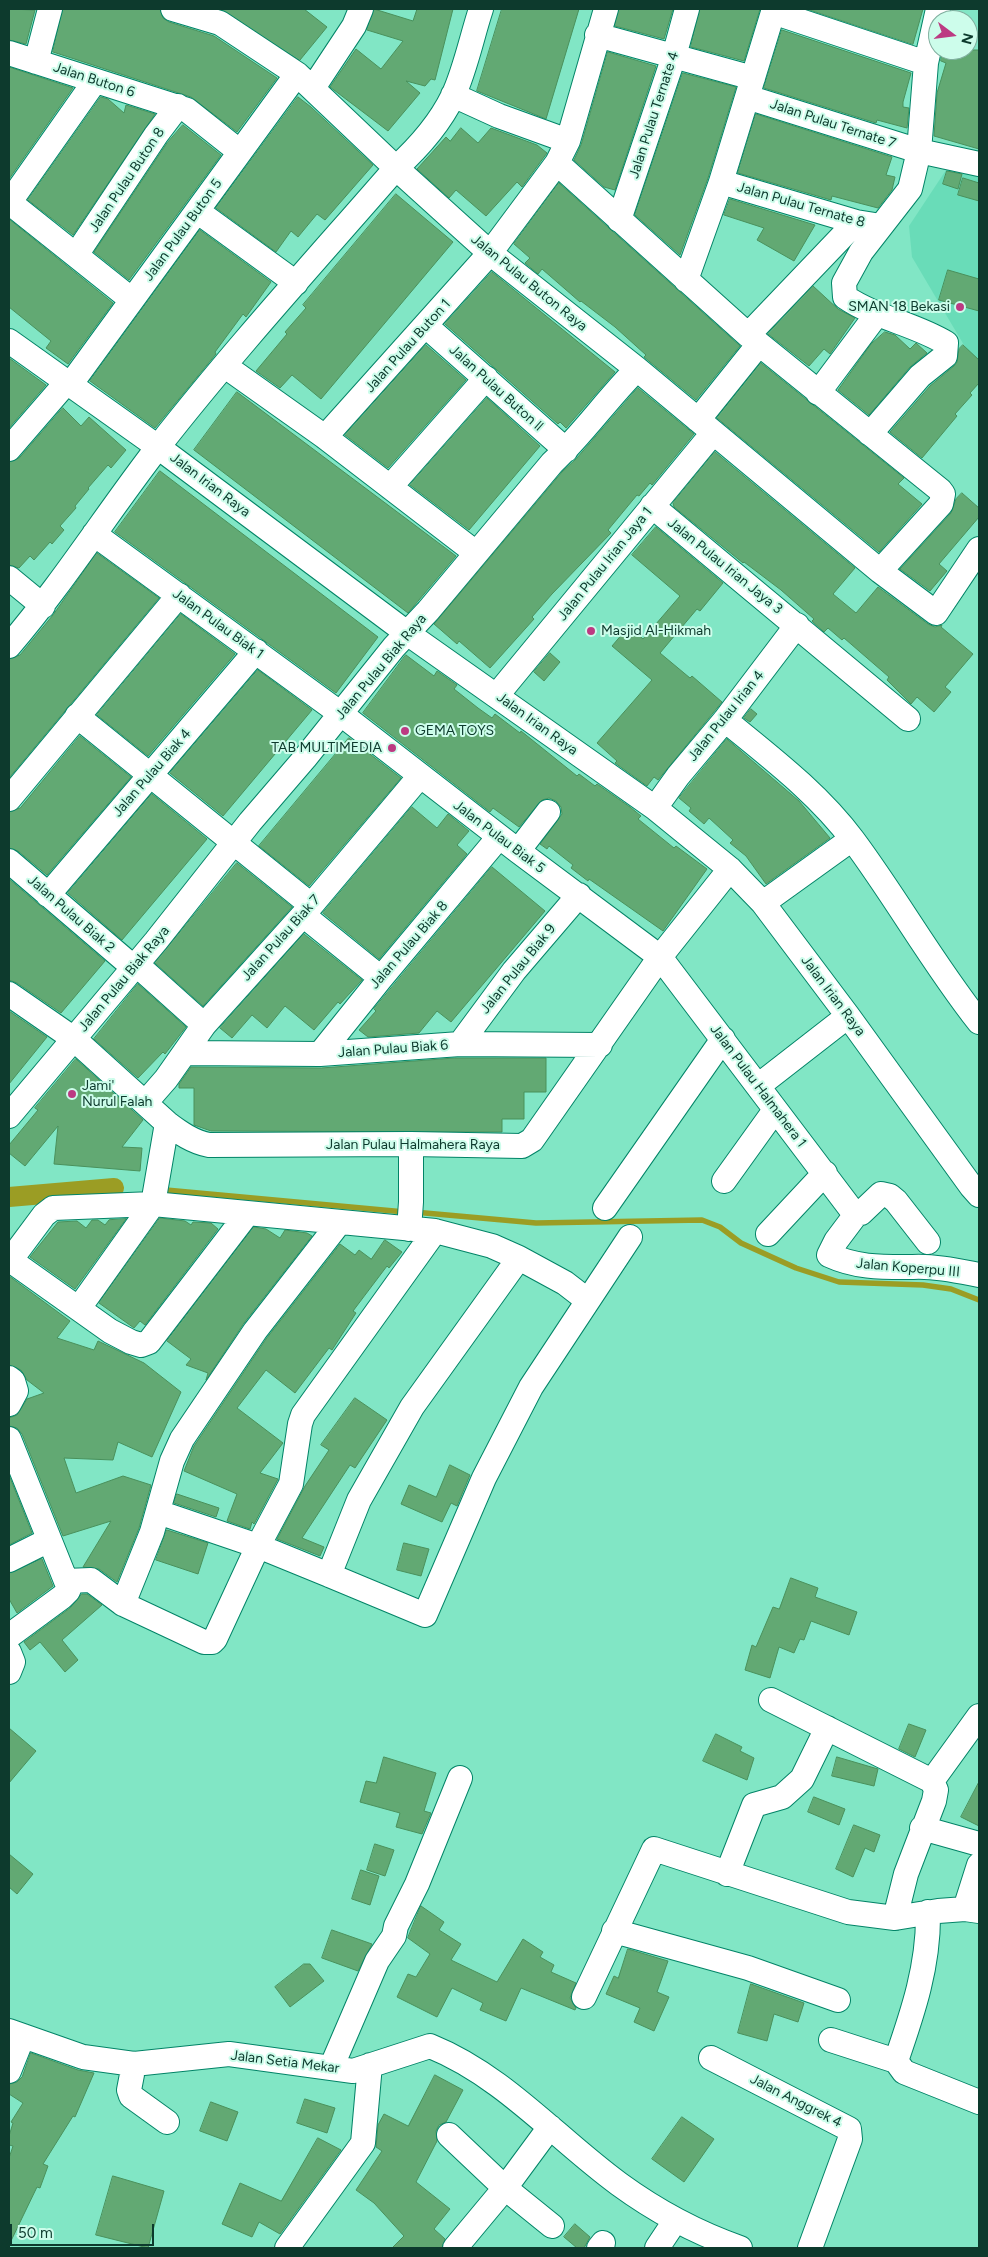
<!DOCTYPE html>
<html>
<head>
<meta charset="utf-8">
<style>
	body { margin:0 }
	#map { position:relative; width:988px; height:2257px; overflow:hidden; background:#81e6c5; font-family:Figtree,sans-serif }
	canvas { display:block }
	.frame { position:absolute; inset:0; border:10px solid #0d3a2d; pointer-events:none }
	.north { position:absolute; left:928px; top:10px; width:50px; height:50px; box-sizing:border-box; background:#cdfdeb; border:1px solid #80af9f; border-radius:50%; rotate:105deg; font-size:14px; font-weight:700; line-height:20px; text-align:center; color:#0d3a2d }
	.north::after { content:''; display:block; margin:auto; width:18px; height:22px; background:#bc3a82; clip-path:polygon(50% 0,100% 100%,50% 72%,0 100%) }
	.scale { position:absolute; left:10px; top:2224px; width:144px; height:22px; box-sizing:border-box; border:2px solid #0d3a2d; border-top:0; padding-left:6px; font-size:15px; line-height:18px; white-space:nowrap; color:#0d3a2d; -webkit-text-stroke:4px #cdfdeb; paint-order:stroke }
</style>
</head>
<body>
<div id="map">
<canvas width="988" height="2257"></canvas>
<div class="frame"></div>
<div class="north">N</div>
<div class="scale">50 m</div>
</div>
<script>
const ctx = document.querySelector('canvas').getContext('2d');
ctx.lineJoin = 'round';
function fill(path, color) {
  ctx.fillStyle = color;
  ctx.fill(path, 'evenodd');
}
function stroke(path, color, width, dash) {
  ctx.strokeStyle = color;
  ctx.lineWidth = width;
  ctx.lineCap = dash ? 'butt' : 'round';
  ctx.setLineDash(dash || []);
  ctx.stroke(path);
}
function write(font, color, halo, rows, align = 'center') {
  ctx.font = font + ' Figtree,sans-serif';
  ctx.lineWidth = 4;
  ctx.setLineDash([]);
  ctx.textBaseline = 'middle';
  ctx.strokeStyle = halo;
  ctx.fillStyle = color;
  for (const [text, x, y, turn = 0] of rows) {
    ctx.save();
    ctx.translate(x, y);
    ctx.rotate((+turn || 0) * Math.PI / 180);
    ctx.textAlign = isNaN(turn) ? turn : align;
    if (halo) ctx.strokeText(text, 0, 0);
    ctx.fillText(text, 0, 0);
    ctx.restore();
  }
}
const built = new Path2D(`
	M952 161 979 169V361L971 357 912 257 909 226Z`);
const stream = new Path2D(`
	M166 1190 405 1212
	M414 1212 536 1223 702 1220 720 1227 741 1243 796 1268 839 1282 923 1285 951 1289 979 1300`);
const canal = new Path2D(`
	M9 1197 114 1188`);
const building = new Path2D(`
	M9 9 35 10 26 44 9 40Z
	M63 9H160L163 18 169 22 214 36 277 78 237 132 191 97 53 52Z
	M220 9H304L327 27 300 60Z
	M374 9 413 21 417 9H453L435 80 431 79 425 86 406 81 420 93 388 131 330 87 356 49 381 69 403 41 367 30Z
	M502 9H579L546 119 477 91Z
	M619 9H673L664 39 615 26Z
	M700 9H760L744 61 691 47Z
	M807 9H923L913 44Z
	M782 30 911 73 903 102V107L909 108 907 128 877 120 876 123 764 88Z
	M943 50H979V149L934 136 937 93 946 63 941 61Z
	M608 52 656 66 615 190 604 187 574 160 581 145Z
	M9 67 73 88 9 179Z
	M683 73 736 87 708 178 680 255 635 215Z
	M101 97 108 99 124 113 126 105 155 114 73 235 28 200Z
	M298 97 311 107 373 165 325 220 317 214 298 237 291 231 276 252 216 208Z
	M756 114 892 157 886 175 895 177 892 190 878 208 832 196 831 200 738 173Z
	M183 125 221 155 129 280 94 252 167 143Z
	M461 128 478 143 491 128 537 145 547 153 522 187 517 182 486 216 456 190 449 198 417 169 446 137 450 141Z
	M947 171 962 174 958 189 943 184Z
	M963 178 979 183V201L958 195Z
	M559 183 740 346 696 400 644 357 646 355 615 327 581 301 580 302 542 269 538 274 525 263 530 258 514 244Z
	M396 194 453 242 321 399 292 375 280 388 256 371 287 334 285 332 306 308 303 305Z
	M730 199 815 225 794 261 757 240 764 228 724 215Z
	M9 219 113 303 68 364 46 348 51 341 9 307Z
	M200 230 271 282 246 317 243 314 215 352 216 354 155 428 90 381Z
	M948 270 979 279V311L939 300Z
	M492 272 615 372 566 428 560 422 558 424 445 324Z
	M813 286 838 309 855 318 830 354 824 349 809 366 768 334Z
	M885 332 895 335 910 349 916 343 927 353 910 367 869 415 838 390 871 344Z
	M426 345 466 380 388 468 345 435Z
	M963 345 979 360V383L970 393 972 395 955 414 957 416 922 458 890 432 930 386 954 366 957 362 959 349Z
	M9 358 46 385 9 428Z
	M761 363 904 478 898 484 922 504 879 552 717 418Z
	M638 388 694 434 652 485 650 483 639 496 637 495 608 530 611 533 552 594 532 617 534 619 490 668 459 641 457 644 434 624 562 472 576 459Z
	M237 392 456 556 408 613 194 450Z
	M487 398 540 446 469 530 410 485Z
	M63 408 81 426 89 417 126 450 111 468 108 465 88 488 89 489 75 506 76 508 60 526 64 530 52 544 50 542 34 560 30 556 19 568 9 565V462L19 458Z
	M715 452 855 568 833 594 856 613 878 587 928 624 935 627 942 625 941 627 973 654 945 687 951 692 934 712 917 697 911 704 887 680 889 677 844 638 842 640 828 628 824 632 812 621 814 619 781 590 744 562 743 563 674 507 673 503Z
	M160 471 378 637 336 693 115 532Z
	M962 493 979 508V517L939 564 947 571 930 591 900 569 951 513 956 499Z
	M656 527 723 583 700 611 697 609 660 653 690 678 692 676 722 702 658 780 654 777 647 786 615 763 617 761 597 743 652 680 612 646 629 626 643 639 680 596 632 555Z
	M97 553 159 598 9 778V659L20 655 53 615Z
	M181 614 235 654 148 756 97 715Z
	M550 653 560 662 544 681 534 672Z
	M406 655 434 676 437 671 457 685 454 689 478 708 492 718 495 714 520 733 521 731 577 776 579 774 595 786 597 784 630 807 641 816 638 819 674 848 676 846 707 869 663 931 589 879 588 881 571 868 573 865 549 846 547 849 540 844 562 814 561 807 556 801 549 798 542 800 519 827 493 808 490 812 363 713Z
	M258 670 312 710 223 816 170 773Z
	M751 709 757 714 750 722 744 718Z
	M80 736 131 777 47 875 18 851 9 848V812L20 808Z
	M349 738 401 778 309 886 259 846Z
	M727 739 799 801 830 838 766 884 746 856 730 843 733 840 709 818 704 824 689 811 691 808 679 798Z
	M152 794 207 839 122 940 68 893Z
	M412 807 437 828 448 814 469 831 457 845 467 854 379 959 323 913Z
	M237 863 292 907 203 1006 155 963Z
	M492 867 545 911 451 1022 437 1011 419 1033 368 1037 359 1030 376 1011 374 1009Z
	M9 879 105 961 61 1013 17 983 9 980Z
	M304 934 362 980 340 1004 338 1002 314 1030 285 1006 267 1028 252 1015 232 1038 220 1028Z
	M138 984 186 1027 165 1054 163 1052 138 1078 94 1039Z
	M9 1011 47 1037 9 1084Z
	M455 1058H546V1092H524V1119H502V1132L211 1131 194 1125V1088H179V1084L191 1067 321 1068Z
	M76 1059 143 1120 122 1147 142 1148 140 1171 54 1164 58 1126 25 1166 9 1153V1145L38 1110 35 1108Z
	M160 1218 185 1221 191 1225 193 1222 211 1223 218 1229 145 1325 140 1321 134 1328 99 1303Z
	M126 1219 75 1289 30 1257 58 1222 77 1221 86 1228 92 1220H98L105 1225 109 1220Z
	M254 1227 266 1229 280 1238 285 1230 307 1233 312 1236 244 1323 206 1380 208 1373 186 1365 191 1359 167 1341Z
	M385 1240 402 1252 389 1268 387 1266 353 1311 356 1313 332 1350 329 1348 295 1393 266 1370 237 1408 283 1443 260 1473 278 1479 254 1524 252 1522 250 1529 227 1521 237 1494 184 1471 194 1446 266 1339 340 1244 355 1255 359 1250 371 1259Z
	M9 1276 70 1321 57 1338 94 1350 98 1341 144 1363 181 1392 152 1457 118 1442 113 1460 64 1458 76 1493 123 1476 151 1485 139 1528 117 1582 99 1569 83 1567 111 1521 63 1536 22 1434 17 1428 9 1426V1418L17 1415 27 1399 44 1393 27 1380 21 1370 9 1365Z
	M355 1398 387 1420 355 1468 350 1465 302 1538 324 1547 320 1556 277 1539 305 1486 329 1450 321 1445Z
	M450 1465 470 1475 457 1506 451 1503 442 1522 401 1504 409 1485 436 1497Z
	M9 1475 32 1533 9 1545Z
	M177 1494 219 1508 216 1517 174 1503Z
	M167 1530 208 1543 198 1574 156 1560Z
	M404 1543 429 1549 421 1576 397 1570Z
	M42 1559 53 1586 17 1613 9 1599V1574Z
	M791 1578 818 1588 815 1597 857 1612 849 1635 811 1621 804 1640 800 1639 794 1653 779 1647 770 1678 745 1670 752 1645 756 1647 773 1607 779 1609Z
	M82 1594H87L102 1605 62 1640 78 1660 65 1672 40 1642 30 1650 24 1642 70 1608Z
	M909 1724 926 1730 915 1757 899 1749Z
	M9 1728 36 1751 9 1783Z
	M716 1734 742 1747 740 1751 754 1758 747 1780 703 1761Z
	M384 1757 436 1773 424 1811 431 1813 422 1834 396 1827 400 1813 360 1802 366 1781 376 1783Z
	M837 1757 878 1769 874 1786 832 1776Z
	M979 1782V1826L961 1817Z
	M814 1797 845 1809 839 1825 808 1812Z
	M854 1825 880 1835 874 1852 865 1848 853 1877 836 1869Z
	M375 1844 394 1850 385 1876 367 1870Z
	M9 1854 33 1874 17 1894 9 1887Z
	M361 1870 379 1876 370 1905 352 1899Z
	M421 1906 444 1922 439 1930 461 1944 451 1960 497 1982 523 1939 543 1952 540 1957 554 1965 551 1972 576 1983 570 1998 576 2008 575 2010 521 1988 506 2021 480 2010 483 2003 452 1988 437 2017 397 1997 408 1974 416 1977 430 1954 408 1938Z
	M332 1930 372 1944 358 1971 322 1958Z
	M628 1949 668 1961 657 1992 669 1997 654 2031 634 2022 640 2008 606 1994 614 1976 618 1978Z
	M304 1964H310L324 1981 290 2007 275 1987Z
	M751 1984 804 2003 798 2022 774 2014 767 2041 738 2033Z
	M31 2053 78 2070 94 2073 75 2117 73 2116 43 2164 48 2166 40 2188 37 2187 9 2245V2158L13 2146 9 2145V2136L13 2123 11 2122 23 2103 9 2094V2084L17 2082 22 2077Z
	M435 2075 463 2090 446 2122 439 2125 436 2131 437 2141 416 2182 450 2209 434 2229 445 2239 442 2248H392L404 2236 374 2203 356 2190 382 2151 376 2147 378 2125 384 2114 408 2126Z
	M305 2099 335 2108 327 2133 297 2123Z
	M211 2102 238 2112 227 2141 200 2131Z
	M682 2117 714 2139 684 2182 652 2159Z
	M318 2138 341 2150 280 2234 259 2222 252 2237 222 2224 240 2183 281 2201Z
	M113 2176 164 2191 148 2248 96 2235Z
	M575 2224 590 2237 584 2248H577L564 2237Z`);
const minor = new Path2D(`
	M173 9 220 23 297 74 396 168 490 253 637 369 880 571 936 613 979 549
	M773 12 926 63
	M597 35 753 78
	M9 53 187 110 240 152
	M36 62 50 9
	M313 88 354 26 361 9
	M453 95 499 116 568 141
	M747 97 919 151 979 164
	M557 163 748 335 940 490 943 494 941 504 880 571
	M721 182 856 222 881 226
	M9 202 132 300
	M9 203 95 81
	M197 211 296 283
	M619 220 674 56 687 9
	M76 255 156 135 178 106
	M686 280 721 182 774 9
	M426 326 566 450
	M748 335 856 222
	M9 341 158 447 407 633 655 808 730 869 763 903 848 1016 971 1186 979 1195
	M225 366 325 437 476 553
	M70 385 297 74
	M818 393 877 314
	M698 420 759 344
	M870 434 920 376 945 356 946 343C915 324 876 318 845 297L844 283 861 252 910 189 919 151 926 63 938 9
	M325 437 490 253 557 163 568 141 606 9
	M9 449 66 383
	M390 487 486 378
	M652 506 908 719
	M94 534 341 714 518 851 660 957 850 1208 857 1213
	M9 578 43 606
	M9 646C63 583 107 513 158 447 233 351 316 260 396 168 419 147 439 125 453 96 465 71 472 36 481 9
	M497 695 713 433
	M77 716 311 905
	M725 720C770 757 818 793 853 840 897 899 933 964 979 1022
	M9 799 179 595
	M655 808 678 776 725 720 797 625
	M518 851 548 812
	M9 861 133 967
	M48 895 256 651
	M763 903 852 839
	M303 915 381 978
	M136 964 204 1025
	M9 994 74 1039 167 1123C180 1133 193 1142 209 1145L411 1144 522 1146 532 1140 660 957 730 869
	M460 1044 514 971 579 895
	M186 1053 320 1054 460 1044 600 1045
	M320 1054 381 978 499 837
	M758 1086 848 1016
	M145 1103 166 1079 204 1025 303 915 420 776
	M9 1116 156 941 250 822 305 758 394 647 428 611 552 463C583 434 607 399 637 369
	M724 1181 775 1110
	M153 1204 167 1123
	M605 1208 723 1039
	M409 1229 411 1202V1144
	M768 1234 825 1173
	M928 1242 896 1201 890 1196 881 1194 861 1213H857L836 1241 829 1255C857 1268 883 1267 913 1267 935 1266 958 1271 979 1275
	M519 1258 565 1283 587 1300
	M10 1260 110 1331 131 1342 141 1345 149 1342 247 1214
	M9 1262 44 1215 53 1208 153 1204 435 1231 492 1246 519 1258 412 1407 359 1500 329 1575 258 1546 215 1639 212 1642H204L123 1604 91 1580 66 1581 9 1439
	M79 1308 153 1204
	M9 1378 13 1381 16 1391 9 1404
	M158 1512 258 1546 291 1484 300 1424 303 1415 435 1231
	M9 1560 49 1540
	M329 1575 425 1615 484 1478 531 1387 630 1237
	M123 1604 152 1532 172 1461 182 1439 255 1331 339 1223
	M9 1636 62 1597 68 1591 72 1582
	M9 1652 13 1662 9 1672
	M771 1700 932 1781 936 1790 934 1801 906 1874 895 1918
	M932 1781 979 1716
	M922 1828 979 1844
	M727 1874 754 1805 782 1797 802 1779 827 1728
	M965 1909 979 1865
	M928 1912C929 1965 913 2012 896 2061L904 2072 979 2102
	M614 1931 748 1968 838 2000
	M584 1997 654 1849 848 1912 895 1918 938 1911 965 1909 979 1911
	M9 2031 83 2057 134 2064 229 2054 353 2071 430 2046C504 2076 556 2138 619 2184 656 2211 697 2233 740 2248
	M831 2040 896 2061
	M711 2058 849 2129 850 2139 810 2248
	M134 2064 129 2090 131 2096 167 2122
	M331 2068 377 1961 394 1936 396 1926 417 1884 460 1778
	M9 2071 23 2036
	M449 2135 505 2188 552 2226
	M287 2248 363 2143 370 2065
	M455 2248 505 2188 550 2127
	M599 2248 603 2243
	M657 2248 671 2227 677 2222`);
const markers = [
	[960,307,5,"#bc3a82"],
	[591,631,5,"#bc3a82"],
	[405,731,5,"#bc3a82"],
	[392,748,5,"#bc3a82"],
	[72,1094,5,"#bc3a82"]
];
const streetNames = [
	["Jalan Buton 6",94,80,18],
	["Jalan Pulau Ternate 4",654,115,-72],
	["Jalan Pulau Ternate 7",833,124,18],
	["Jalan Pulau Buton 8",127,180,-56],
	["Jalan Pulau Ternate 8",801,205,16],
	["Jalan Pulau Buton 5",183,230,-54],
	["Jalan Pulau Buton Raya",529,283,39],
	["Jalan Pulau Buton 1",408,346,-48],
	["Jalan Pulau Buton ll",496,388,42],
	["Jalan Irian Raya",210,485,37],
	["Jalan Pulau Irian Jaya 1",605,564,-51],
	["Jalan Pulau Irian Jaya 3",725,566,39],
	["Jalan Pulau Biak 1",218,624,36],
	["Jalan Pulau Biak Raya",381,667,-50],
	["Jalan Pulau Irian 4",726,716,-51],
	["Jalan Irian Raya",537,724,36],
	["Jalan Pulau Biak 4",152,773,-49],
	["Jalan Pulau Biak 5",499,837,37],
	["Jalan Pulau Biak 2",71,914,41],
	["Jalan Pulau Biak 7",281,938,-48],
	["Jalan Pulau Biak 8",409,945,-49],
	["Jalan Pulau Biak 9",518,969,-51],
	["Jalan Pulau Biak Raya",124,979,-50],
	["Jalan Irian Raya",833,996,53],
	["Jalan Pulau Biak 6",393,1049,-4],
	["Jalan Pulau Halmahera 1",758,1086,53],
	["Jalan Pulau Halmahera Raya",413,1145],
	["Jalan Koperpu III",908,1268,5],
	["Jalan Setia Mekar",285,2062,7],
	["Jalan Anggrek 4",796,2101,27]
];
const poiNames = [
	["SMAN 18 Bekasi",950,307,"right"],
	["Masjid Al-Hikmah",601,631],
	["GEMA TOYS",415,731],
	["TAB MULTIMEDIA",382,748,"right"],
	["Jami'",82,1086],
	["Nurul Falah",82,1102]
];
fill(built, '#69dcb8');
stroke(stream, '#9b9d24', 5.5);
stroke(canal, '#9b9d24', 20);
fill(building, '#62a973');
stroke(building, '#49905b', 1);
stroke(minor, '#028467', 26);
stroke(minor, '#fff', 24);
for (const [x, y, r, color] of markers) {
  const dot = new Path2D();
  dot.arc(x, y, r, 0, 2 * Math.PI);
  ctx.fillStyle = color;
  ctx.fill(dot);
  stroke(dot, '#cdfdeb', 2);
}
write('14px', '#0d3a2d', '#cdfdeb', streetNames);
write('14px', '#0d3a2d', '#cdfdeb', poiNames, 'left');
</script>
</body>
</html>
